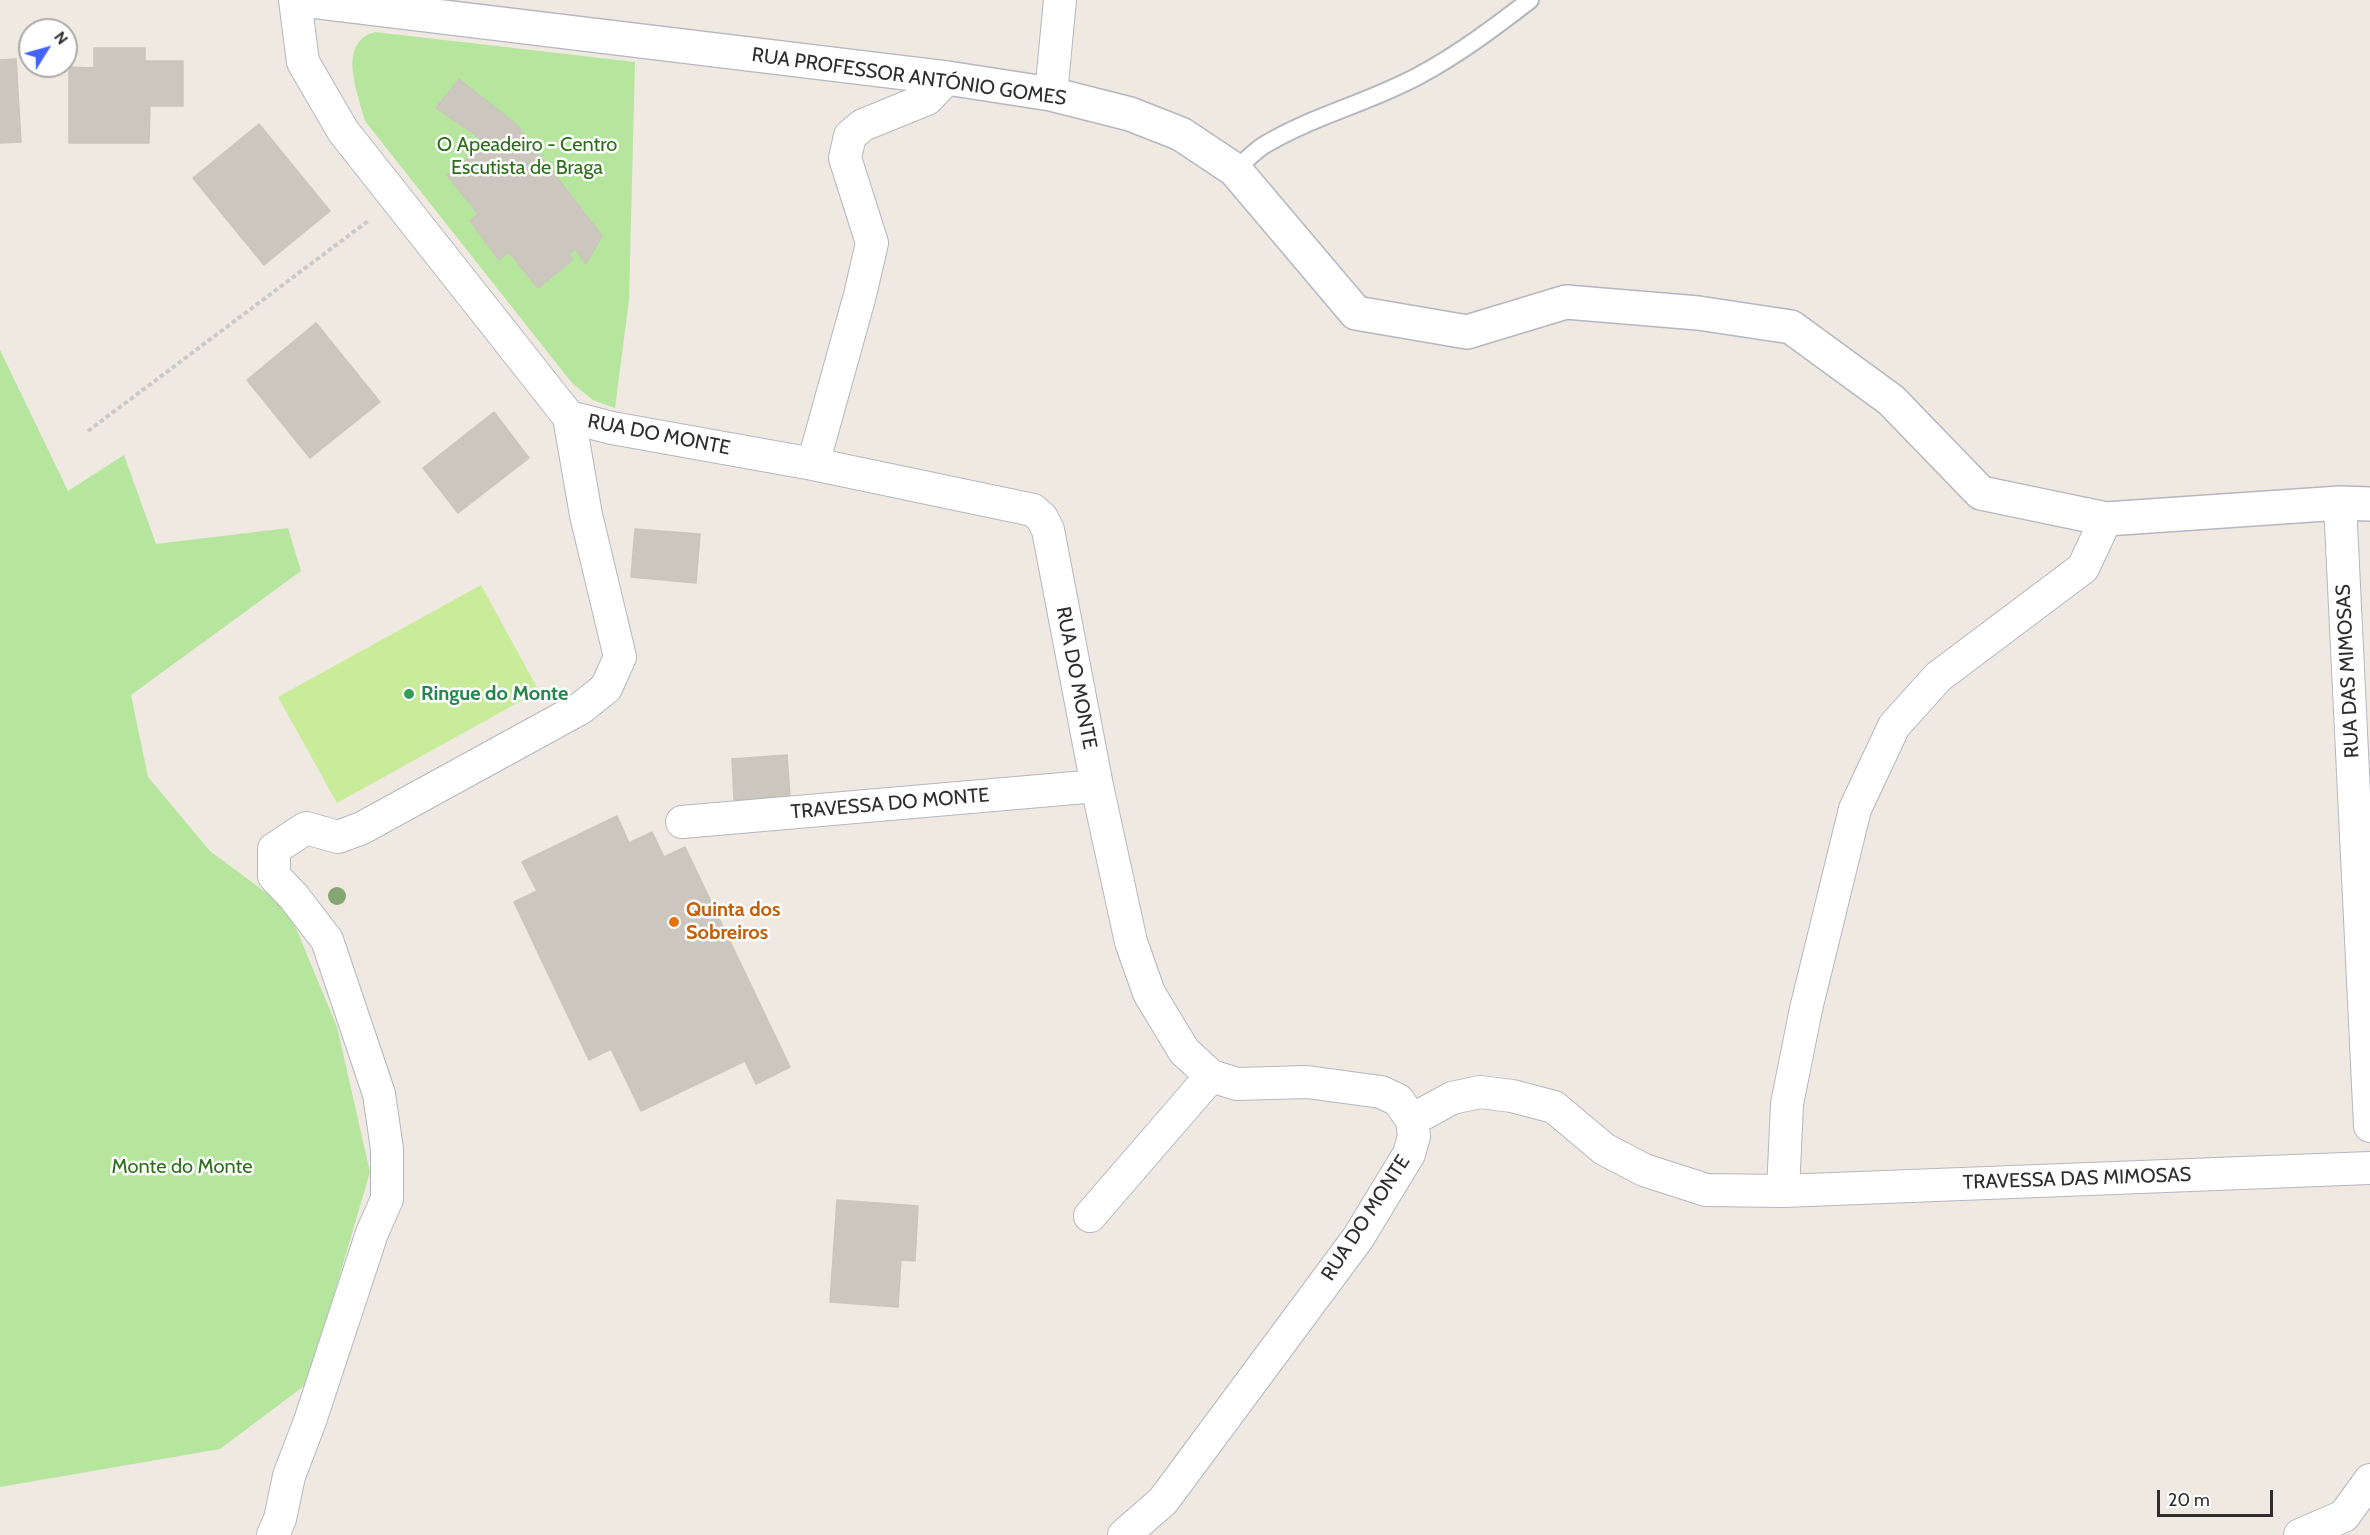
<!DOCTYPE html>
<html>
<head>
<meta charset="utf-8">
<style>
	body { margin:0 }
	#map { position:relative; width:2370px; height:1535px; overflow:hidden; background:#efe9e1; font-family:Cabin,sans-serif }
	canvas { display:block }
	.north { position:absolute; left:18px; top:18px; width:60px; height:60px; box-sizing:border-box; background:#fff; border:2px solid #ababab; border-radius:50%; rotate:53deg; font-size:16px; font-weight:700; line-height:24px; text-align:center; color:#2e2e2e }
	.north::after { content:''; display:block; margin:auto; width:21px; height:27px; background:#4264fb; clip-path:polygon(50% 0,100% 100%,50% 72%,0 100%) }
	.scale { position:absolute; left:2157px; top:1490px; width:116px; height:27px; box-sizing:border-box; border:3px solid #2e2e2e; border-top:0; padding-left:8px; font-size:18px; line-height:21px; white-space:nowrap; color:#2e2e2e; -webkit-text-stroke:4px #fff; paint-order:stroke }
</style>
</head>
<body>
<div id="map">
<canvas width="2370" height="1535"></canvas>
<div class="north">N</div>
<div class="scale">20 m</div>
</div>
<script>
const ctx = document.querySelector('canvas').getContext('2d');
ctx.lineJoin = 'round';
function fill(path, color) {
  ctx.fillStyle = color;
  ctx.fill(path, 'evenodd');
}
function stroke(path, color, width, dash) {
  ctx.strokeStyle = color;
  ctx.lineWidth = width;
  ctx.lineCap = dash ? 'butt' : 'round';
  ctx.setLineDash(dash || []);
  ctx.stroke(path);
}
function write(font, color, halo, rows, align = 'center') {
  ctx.font = font + ' Cabin,sans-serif';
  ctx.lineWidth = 5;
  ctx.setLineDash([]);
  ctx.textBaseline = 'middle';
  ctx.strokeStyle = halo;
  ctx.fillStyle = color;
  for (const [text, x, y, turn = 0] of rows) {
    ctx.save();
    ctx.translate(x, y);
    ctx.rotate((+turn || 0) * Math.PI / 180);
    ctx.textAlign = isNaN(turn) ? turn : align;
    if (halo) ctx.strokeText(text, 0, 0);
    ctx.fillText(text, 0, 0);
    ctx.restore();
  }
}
const green = new Path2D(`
	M375 32 635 62 629 300 615 408 593 400 572 383 365 121C358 93 336 43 375 32Z
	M0 350 68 491 124 455 156 544 288 528 301 571 131 695 148 777 210 851 288 909 337 1027 370 1172 308 1383 220 1449 0 1487Z`);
const pitch = new Path2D(`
	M481 585 539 691 337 803 278 697Z`);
const building = new Path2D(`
	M94 48H145V61H183V106H150L149 143H69V67L94 68Z
	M16 59 21 142 0 143V60Z
	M459 79 516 124 602 236 586 264 575 249 569 254 573 260 538 288 509 252 499 260 470 221 478 214 447 175 487 143 436 108Z
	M259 124 294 167 228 221 193 178Z
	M294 167 330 211 264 265 228 221Z
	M316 323 380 402 310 458 247 380Z
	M494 412 529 458 458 513 423 468Z
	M635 529 700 534 696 583 631 577Z
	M787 755 790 797 734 800 732 759Z
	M617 816 629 843 652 832 664 857 685 847 790 1067 756 1084 745 1061 641 1111 611 1049 589 1060 514 902 537 891 522 862Z
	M837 1200 918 1206 915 1261 901 1260 898 1307 830 1302Z`);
const path = new Path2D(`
	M88 431 368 221`);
const service = new Path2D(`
	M1235 170C1245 162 1255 150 1266 144 1315 115 1371 102 1420 75 1459 54 1495 27 1530 0`);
const minor = new Path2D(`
	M295 0 303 62 343 131 569 417 612 428 813 464 1033 510 1042 518 1048 530 1097 786 1131 942 1149 993 1184 1051 1211 1076 1237 1084 1307 1082 1381 1092 1398 1100 1412 1120 1414 1136 1409 1154 1358 1238 1163 1501 1124 1535
	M1051 94 1060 0
	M813 464 860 295 872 243 845 158 850 136 863 125 927 99 947 78
	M2340 503 2370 1126
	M682 822 1097 786
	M1412 1120 1452 1098 1480 1092 1512 1096 1554 1107 1604 1149 1644 1170 1706 1190 1783 1191 2370 1168
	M1783 1191 1787 1104 1806 1009 1855 809 1894 726 1938 677 2083 568 2106 519
	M1090 1216 1211 1076
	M273 1535 280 1519 289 1476 310 1421 372 1233 387 1199V1149L379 1094 327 940 294 897 274 876V849L306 828 338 837 362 828 581 708 606 688 620 657 586 515 569 417
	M2300 1535 2344 1516 2370 1480`);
const tertiary = new Path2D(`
	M303 0 947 78 1051 94 1130 114 1181 134 1235 170 1356 313 1467 332 1566 302 1698 313 1791 327 1891 400 1981 493 2106 519 2340 503 2370 504`);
const trees = [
	[337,896]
];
const markers = [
	[409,694,6,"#2e9e5b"],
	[674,922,6,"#e8710a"]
];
const streetNames = [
	["RUA PROFESSOR ANTÓNIO GOMES",909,77,8],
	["RUA DO MONTE",659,435,11],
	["RUA DAS MIMOSAS",2348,671,-93],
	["RUA DO MONTE",1076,678,79],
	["TRAVESSA DO MONTE",890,804,-5],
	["TRAVESSA DAS MIMOSAS",2077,1179,-2],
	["RUA DO MONTE",1366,1218,-57]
];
const parkNames = [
	["O Apeadeiro - Centro",527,145],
	["Escutista de Braga",527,168],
	["Monte do Monte",182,1167]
];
const leisureNames = [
	["Ringue do Monte",421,694]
];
const foodNames = [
	["Quinta dos",686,910],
	["Sobreiros",686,933]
];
fill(green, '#b6e59e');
fill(pitch, '#c9ec9a');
fill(building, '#cbc7bf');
stroke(building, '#cbc5ba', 1.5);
stroke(service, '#b4b7c1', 20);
stroke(minor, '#b4b7c1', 34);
stroke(tertiary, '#b4b7c1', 36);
stroke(path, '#c9c9c9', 4, [4.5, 3]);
stroke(service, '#fff', 16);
stroke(minor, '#fff', 32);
stroke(tertiary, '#fff', 33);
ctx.fillStyle = '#84a574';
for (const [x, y] of trees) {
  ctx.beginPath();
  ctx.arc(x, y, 9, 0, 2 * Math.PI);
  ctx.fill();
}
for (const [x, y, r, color] of markers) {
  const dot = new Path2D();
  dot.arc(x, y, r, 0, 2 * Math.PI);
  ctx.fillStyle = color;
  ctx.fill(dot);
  stroke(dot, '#fff', 2);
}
write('20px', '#2e2e2e', '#fff', streetNames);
write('20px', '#2c6e1b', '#fff', parkNames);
write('bold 20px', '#27864d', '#fff', leisureNames, 'left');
write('bold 20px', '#c56008', '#fff', foodNames, 'left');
</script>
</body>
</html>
